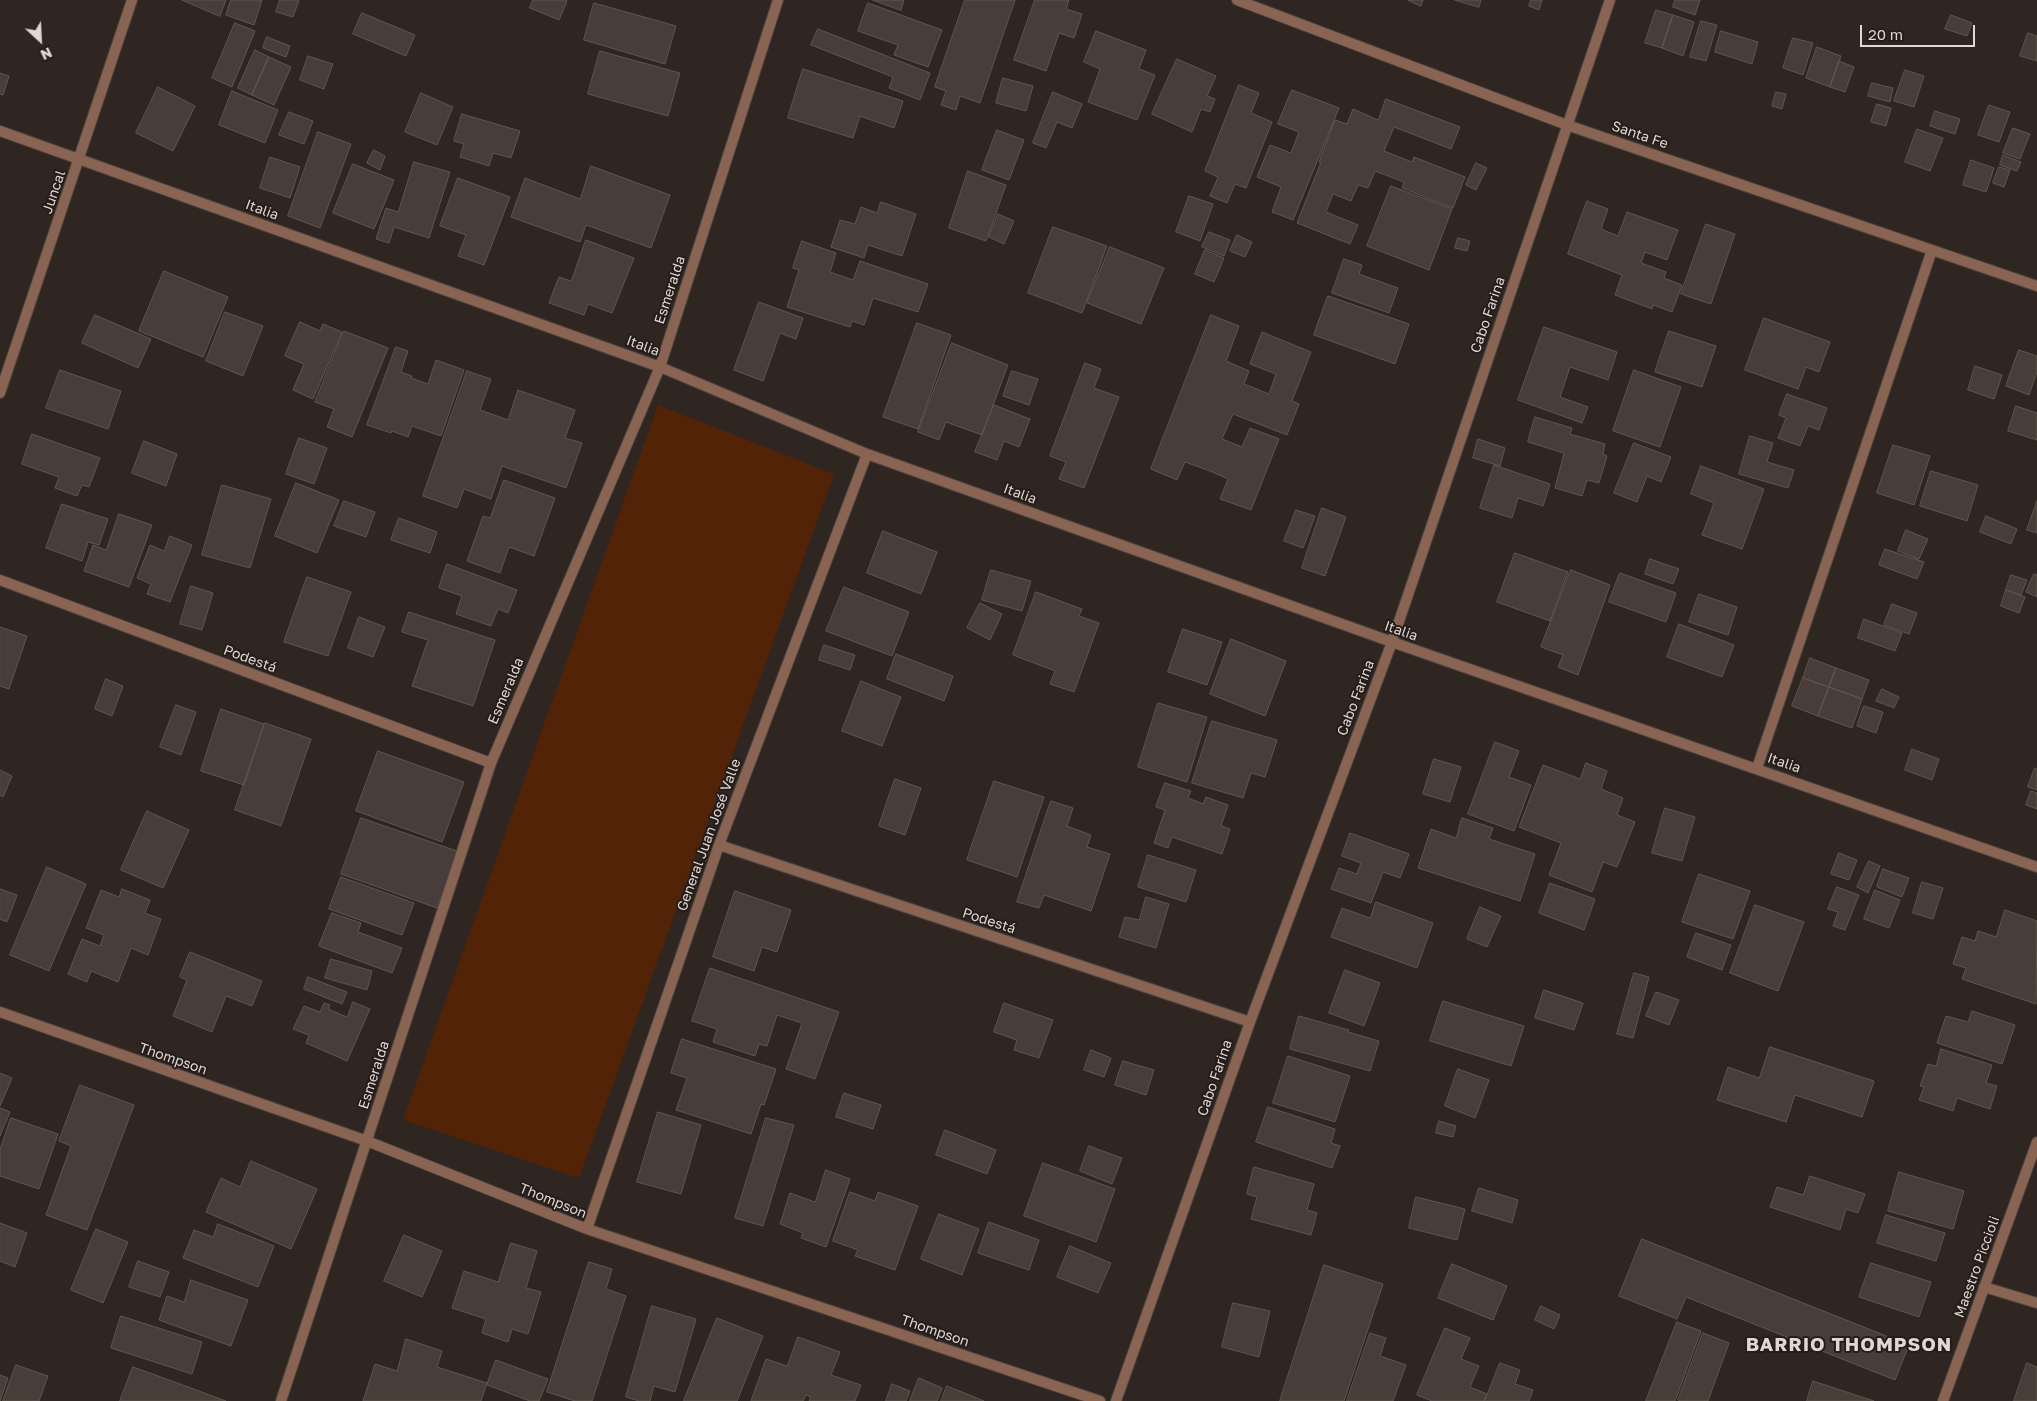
<!DOCTYPE html>
<html>
<head>
<meta charset="utf-8">
<style>
	body { margin:0 }
	#map { position:relative; width:2037px; height:1401px; overflow:hidden; background:#302621; font-family:"Golos Text",sans-serif }
	canvas { display:block }
	.north { position:absolute; left:15px; top:15px; width:50px; height:50px; -webkit-text-stroke:4px #261c18; paint-order:stroke; rotate:155deg; font-size:14px; font-weight:700; line-height:20px; text-align:center; color:#dfd8d5 }
	.north::after { content:''; display:block; margin:auto; width:18px; height:22px; background:#dfd8d5; clip-path:polygon(50% 0,100% 100%,50% 72%,0 100%) }
	.scale { position:absolute; left:1860px; top:25px; width:115px; height:22px; box-sizing:border-box; border:2px solid #dfd8d5; border-top:0; padding-left:6px; font-size:15px; line-height:18px; white-space:nowrap; color:#dfd8d5; -webkit-text-stroke:4px #261c18; paint-order:stroke }
</style>
</head>
<body>
<div id="map">
<canvas width="2037" height="1401"></canvas>
<div class="north">N</div>
<div class="scale">20 m</div>
</div>
<script>
const ctx = document.querySelector('canvas').getContext('2d');
ctx.lineJoin = 'round';
function fill(path, color) {
  ctx.fillStyle = color;
  ctx.fill(path, 'evenodd');
}
function stroke(path, color, width, dash) {
  ctx.strokeStyle = color;
  ctx.lineWidth = width;
  ctx.lineCap = dash ? 'butt' : 'round';
  ctx.setLineDash(dash || []);
  ctx.stroke(path);
}
function write(font, color, halo, rows, align = 'center') {
  ctx.font = font + ' "Golos Text",sans-serif';
  ctx.lineWidth = 4;
  ctx.setLineDash([]);
  ctx.textBaseline = 'middle';
  ctx.strokeStyle = halo;
  ctx.fillStyle = color;
  for (const [text, x, y, turn = 0] of rows) {
    ctx.save();
    ctx.translate(x, y);
    ctx.rotate((+turn || 0) * Math.PI / 180);
    ctx.textAlign = isNaN(turn) ? turn : align;
    if (halo) ctx.strokeText(text, 0, 0);
    ctx.fillText(text, 0, 0);
    ctx.restore();
  }
}
const green = new Path2D(`
	M658 405 834 474 579 1178 403 1120Z`);
const building = new Path2D(`
	M182 0H226L220 16Z
	M231 0H262L254 25 226 15Z
	M280 0H299L293 17 276 12Z
	M533 0H565L567 1 559 20 530 8Z
	M873 0H904L901 10Z
	M965 0H1015L980 103 960 96 956 110 941 105 946 91 935 87Z
	M1035 0H1069L1066 9 1082 14 1074 38 1059 33 1046 71 1014 60Z
	M1408 0H1423L1421 6Z
	M1455 0H1481L1479 7Z
	M1531 0H1542L1539 10 1529 6Z
	M1675 0H1700L1695 15 1673 7Z
	M594 3 676 26 665 64 584 40Z
	M868 3 942 30 928 67 894 55 898 45 858 31Z
	M1656 10 1673 15 1662 48 1645 43Z
	M362 13 415 35 406 56 353 34Z
	M1673 15 1694 22 1683 56 1662 48Z
	M1951 15 1972 23 1967 36 1945 29Z
	M1701 21 1717 25 1706 61 1690 57Z
	M235 23 255 31 232 87 212 78Z
	M818 29 930 73 920 100 889 88 893 77 811 45Z
	M1096 31 1146 50 1139 69 1155 75 1137 120 1088 102 1100 69 1084 62Z
	M1721 31 1758 42 1752 64 1715 52Z
	M2028 33 2037 36V61L2020 56Z
	M267 37 290 46 286 57 263 48Z
	M1793 38 1813 43 1803 75 1783 68Z
	M1817 47 1841 56 1830 87 1806 78Z
	M255 50 269 57 252 95 238 88Z
	M600 51 680 73 668 116 588 94Z
	M308 56 333 64 324 89 300 80Z
	M269 57 291 67 274 105 252 95Z
	M1177 59 1216 76 1207 96 1215 99 1210 112 1201 109 1192 132 1152 114Z
	M1839 61 1854 67 1845 92 1830 87Z
	M803 69 903 101 894 128 860 116 853 138 788 118Z
	M1905 70 1924 76 1914 107 1894 101Z
	M0 73 9 76 3 95 0 94Z
	M1003 78 1033 86 1026 111 996 103Z
	M1872 83 1893 88 1890 102 1868 96Z
	M1239 85 1259 93 1251 113 1272 122 1246 188 1235 184 1227 203 1210 196 1218 177 1205 171Z
	M158 87 195 106 173 151 136 133Z
	M1292 90 1339 108 1293 220 1272 212 1281 187 1257 177 1270 145 1291 153 1299 132 1278 124Z
	M232 91 278 110 265 143 219 125Z
	M1053 92 1082 104 1072 128 1057 122 1046 148 1033 143Z
	M1776 92 1786 94 1782 109 1772 106Z
	M421 93 453 107 437 145 405 132Z
	M1386 99 1460 127 1451 149 1394 127 1384 151 1412 162 1414 157 1465 177 1453 208 1402 188 1404 182 1375 171 1368 188 1358 185 1351 201 1333 194 1326 212 1358 225 1350 244 1297 223 1321 162H1319L1335 120 1347 124 1353 109 1378 120Z
	M1877 104 1891 108 1886 126 1871 122Z
	M1989 105 2010 112 1999 142 1978 135Z
	M1935 111 1960 119 1955 134 1930 126Z
	M289 112 313 121 304 144 279 135Z
	M462 114 520 131 511 158 493 153 489 166 460 157 464 144 454 141Z
	M2013 128 2030 134 2020 159 2003 153Z
	M1917 129 1943 138 1930 171 1905 162Z
	M997 130 1024 140 1009 180 982 170Z
	M318 132 351 144 320 228 288 216Z
	M374 150 385 156 380 170 367 163Z
	M2003 155 2021 162 2017 171 2000 165Z
	M270 157 300 167 290 198 260 188Z
	M1971 160 1994 168 1986 192 1963 185Z
	M414 162 450 172 429 238 394 227 389 243 376 239 386 208 398 212Z
	M1476 163 1487 168 1476 190 1466 185Z
	M353 164 394 180 374 229 333 213Z
	M591 166 670 195 651 248 586 225 580 242 511 217 525 178 580 199Z
	M1999 167 2010 170 2004 187 1993 183Z
	M968 171 1006 185 986 241 949 228Z
	M458 178 510 197 484 265 458 256 466 235 440 226Z
	M1391 186 1452 209 1429 270 1367 246Z
	M1189 196 1213 204 1200 241 1176 232Z
	M1587 201 1608 209 1601 229 1618 236 1627 212 1678 230 1667 260 1645 252 1641 263 1666 272 1664 278 1682 285 1672 312 1653 305 1652 309 1615 295 1622 275 1568 254Z
	M881 202 916 214 902 256 868 245 864 258 831 247 840 220 855 224 861 207 877 213Z
	M998 214 1014 221 1004 244 989 237Z
	M1706 224 1735 234 1711 304 1681 294Z
	M1053 227 1107 246 1082 313 1028 293Z
	M1209 232 1230 240 1224 256 1202 247Z
	M1237 235 1252 242 1245 257 1230 251Z
	M1458 238 1470 241 1467 251 1455 248Z
	M586 240 634 258 612 313 588 304 584 315 549 303 559 277 571 281Z
	M802 241 836 253 830 272 853 280 860 261 928 284 918 312 873 298 864 325 852 321 850 327 787 307 799 270 793 268Z
	M1110 247 1164 268 1141 324 1087 303Z
	M1205 250 1224 258 1214 282 1195 274Z
	M1344 259 1362 265 1359 274 1398 288 1389 313 1332 293Z
	M164 271 228 297 203 357 139 331Z
	M1328 296 1409 324 1395 364 1314 335Z
	M759 302 803 318 796 339 780 333 763 381 734 370Z
	M225 312 263 326 243 376 206 361Z
	M95 315 151 339 138 368 82 343Z
	M1211 315 1239 326 1226 361 1249 371 1244 384 1269 394 1276 374 1250 364 1262 332 1311 352 1292 401 1299 404 1287 435 1233 414 1222 439 1242 447 1250 428 1279 439 1251 510 1220 499 1228 479 1210 471 1185 462 1177 480 1151 469Z
	M1764 318 1830 342 1819 372 1806 367 1798 389 1745 370Z
	M300 322 320 331 323 324 342 332 313 399 293 390 304 364 285 356Z
	M917 323 951 335 918 429 883 417Z
	M1544 327 1617 352 1608 380 1570 367 1560 397 1588 407 1582 423 1518 400Z
	M344 331 388 348 352 437 327 427 334 409 315 402Z
	M1669 331 1716 346 1702 387 1655 372Z
	M952 343 1008 365 982 435 946 422 939 440 918 432Z
	M396 347 408 351 401 372 412 376 411 378 428 384 436 360 464 370 441 436 412 426 408 437 392 431 391 433 367 425Z
	M2019 350 2037 356V372L2029 395 2006 386Z
	M1085 363 1101 369 1094 388 1119 397 1084 488 1059 479 1066 462 1050 456Z
	M1975 366 2002 375 1994 399 1968 390Z
	M60 370 121 391 108 429 46 408Z
	M1634 370 1681 387 1660 447 1613 431Z
	M467 371 491 379 480 410 508 420 518 390 575 410 565 438 582 443 566 488 502 466 491 499 464 489 457 508 423 496Z
	M1012 371 1038 379 1029 405 1003 396Z
	M1787 394 1827 408 1819 430 1808 426 1800 446 1778 438 1786 418 1779 415Z
	M994 405 1030 419 1019 447 1004 441 997 460 975 452Z
	M2016 406 2037 413V440L2008 431Z
	M1535 417 1572 428 1570 434 1605 444 1603 454 1607 456 1599 483 1587 480 1582 496 1555 488 1564 453 1528 442Z
	M32 434 100 458 89 487 82 485 77 496 55 488 59 477 22 464Z
	M1750 436 1773 443 1767 462 1794 470 1788 488 1739 474Z
	M299 438 327 448 314 484 286 474Z
	M1478 439 1505 448 1500 466 1473 458Z
	M144 441 177 454 166 486 132 473Z
	M1634 443 1671 457 1661 482 1647 476 1637 502 1614 493Z
	M1893 445 1930 456 1914 505 1877 493Z
	M1494 465 1550 484 1543 506 1518 498 1512 518 1480 508Z
	M1701 466 1764 489 1742 549 1702 535 1714 503 1691 494Z
	M1931 471 1978 485 1967 521 1920 506Z
	M504 480 555 498 534 556 509 547 500 573 467 561 483 516 490 518Z
	M296 483 339 500 317 553 275 536Z
	M222 485 271 499 250 568 202 555Z
	M344 501 375 512 366 537 334 526Z
	M2037 501V533L2027 530Z
	M62 504 108 519 99 545 88 542 82 561 46 548Z
	M1322 508 1346 517 1325 576 1302 568Z
	M1296 510 1315 516 1303 548 1284 541Z
	M119 514 152 525 129 587 84 571 93 545 106 550Z
	M1986 516 2017 529 2011 544 1980 532Z
	M399 518 437 532 430 553 391 540Z
	M1906 530 1928 539 1919 559 1898 551Z
	M883 531 937 552 921 594 867 573Z
	M170 536 192 545 170 602 147 594 151 584 137 578 150 545 164 551Z
	M1885 549 1924 562 1917 579 1879 565Z
	M1515 553 1568 572 1550 621 1497 602Z
	M1650 559 1679 569 1673 584 1645 574Z
	M447 564 517 590 508 613 498 609 491 626 456 614 462 596 439 588Z
	M991 570 1031 581 1022 611 982 600Z
	M1571 570 1610 585 1578 675 1558 667 1563 655 1541 647Z
	M1620 573 1676 593 1666 622 1609 602Z
	M2034 574 2037 575V597L2026 592Z
	M2011 575 2027 580 2021 595 2006 590Z
	M307 577 351 592 328 656 284 642Z
	M191 586 213 593 202 630 180 624Z
	M844 587 909 612 892 656 826 631Z
	M2006 590 2025 597 2019 613 2001 606Z
	M1036 592 1082 609 1079 616 1099 623 1074 692 1050 684 1055 671 1013 655Z
	M1699 594 1737 607 1728 635 1689 622Z
	M980 603 1002 614 990 640 967 628Z
	M1892 604 1917 613 1909 634 1884 625Z
	M409 612 495 640 473 706 412 686 428 640 402 632Z
	M359 617 385 627 373 657 348 648Z
	M1864 619 1902 633 1895 651 1858 638Z
	M1679 624 1734 645 1722 677 1667 657Z
	M0 627 27 636 9 689 0 686Z
	M1183 629 1222 642 1207 685 1168 672Z
	M1231 639 1286 661 1265 716 1210 694Z
	M824 645 855 655 850 670 819 660Z
	M896 654 953 676 944 701 887 679Z
	M1810 658 1836 668 1829 687 1803 678Z
	M1836 668 1869 680 1862 699 1829 687Z
	M1803 678 1829 687 1818 716 1792 706Z
	M106 679 123 686 112 716 95 709Z
	M861 681 901 697 882 746 842 731Z
	M1829 687 1862 699 1852 728 1818 716Z
	M1882 689 1899 697 1894 708 1876 701Z
	M1158 703 1207 717 1187 782 1138 767Z
	M176 705 196 712 181 755 160 747Z
	M1864 706 1883 712 1876 733 1857 726Z
	M221 709 264 724 244 785 201 771Z
	M1212 721 1277 740 1265 777 1251 773 1243 798 1192 783Z
	M265 723 311 739 281 826 235 810Z
	M1495 742 1519 751 1509 777 1531 785 1514 831 1468 814Z
	M1912 749 1939 759 1932 780 1905 770Z
	M378 751 464 782 442 842 356 811Z
	M1434 759 1461 767 1450 802 1423 794Z
	M1586 763 1607 771 1601 789 1623 798 1617 815 1635 822 1617 867 1603 862 1592 892 1549 875 1561 843 1519 827 1543 765 1580 779Z
	M2035 768 2037 769V790L2028 787Z
	M0 770 12 776 3 797 0 795Z
	M895 779 921 788 905 835 879 826Z
	M994 781 1044 797 1017 877 967 860Z
	M1165 783 1191 791 1188 798 1203 804 1206 797 1228 805 1221 826 1230 829 1222 854 1172 837 1168 848 1154 843 1165 810 1156 807Z
	M2031 791 2037 793V809L2026 805Z
	M1051 801 1073 808 1067 826 1091 835 1087 847 1110 854 1091 911 1044 895 1039 908 1017 902Z
	M1665 808 1695 817 1682 861 1652 853Z
	M147 811 189 830 163 888 121 870Z
	M361 818 457 851 437 908 341 874Z
	M1462 818 1493 828 1489 839 1535 854 1520 901 1418 868 1431 829 1456 838Z
	M1350 833 1409 854 1400 878 1383 872 1371 903 1331 889 1339 868 1357 874 1361 863 1342 856Z
	M1839 853 1857 860 1849 880 1831 874Z
	M1148 855 1196 870 1186 902 1138 887Z
	M1869 861 1880 866 1868 893 1857 887Z
	M47 867 86 884 49 971 10 955Z
	M1883 869 1909 878 1902 897 1877 887Z
	M1699 874 1750 891 1733 939 1682 922Z
	M341 877 414 903 402 935 329 909Z
	M1922 882 1943 888 1933 919 1913 913Z
	M1550 883 1595 899 1584 930 1539 913Z
	M1837 887 1859 895 1845 930 1833 926 1838 912 1828 909Z
	M0 889 17 895 7 922 0 919Z
	M122 889 150 900 145 913 161 919 148 955 131 948 118 982 91 971 87 982 68 974 82 939 100 946 104 935 86 928 101 890 119 897Z
	M1875 890 1900 900 1889 928 1864 919Z
	M735 891 791 910 777 952 762 947 754 971 713 957Z
	M1146 897 1169 904 1156 948 1119 937 1125 917 1139 920Z
	M1376 902 1433 923 1417 968 1331 937 1342 908 1370 918Z
	M1755 905 1804 922 1778 991 1730 973Z
	M1480 907 1501 916 1487 947 1467 939Z
	M2005 910 2037 921 2036 1004 1962 979 1966 968 1953 964 1962 937 1975 941 1978 931 1996 937Z
	M332 913 361 923 358 932 402 948 392 973 319 946Z
	M1696 933 1731 945 1722 970 1687 957Z
	M190 952 262 981 252 1006 226 996 212 1032 173 1016 187 980 180 977Z
	M331 959 372 971 367 990 325 978Z
	M710 968 839 1012 815 1079 786 1069 802 1023 777 1015 767 1046 759 1044 755 1056 713 1042 717 1029 692 1021Z
	M1345 970 1380 983 1364 1026 1329 1013Z
	M1634 973 1649 977 1633 1038 1617 1034Z
	M308 977 347 992 342 1004 304 989Z
	M1544 990 1583 1003 1574 1030 1535 1018Z
	M1656 992 1679 1000 1669 1025 1646 1016Z
	M1443 1001 1524 1026 1511 1066 1430 1041Z
	M353 1002 370 1009 347 1061 306 1043 309 1035 293 1029 304 1006 320 1012 324 1003 330 1005 328 1009 347 1017Z
	M1004 1003 1053 1020 1039 1058 1014 1050 1017 1040 994 1032Z
	M1972 1011 2015 1025 2002 1064 1937 1043 1946 1016 1968 1022Z
	M1299 1016 1349 1030 1348 1032 1379 1041 1370 1071 1290 1049Z
	M682 1039 776 1069 764 1105 761 1104 751 1134 676 1110 687 1078 671 1073Z
	M1770 1047 1874 1081 1862 1117 1795 1095 1786 1122 1717 1100 1728 1067 1759 1078Z
	M1941 1049 1992 1065 1986 1083 1997 1086 1990 1109 1957 1098 1953 1111 1919 1100 1924 1087 1920 1086 1928 1064 1936 1066Z
	M1091 1050 1111 1058 1104 1077 1084 1070Z
	M1288 1056 1350 1076 1335 1122 1273 1103Z
	M1123 1061 1154 1070 1146 1095 1115 1085Z
	M1458 1069 1489 1080 1475 1118 1445 1106Z
	M0 1073 12 1078 0 1106Z
	M80 1085 134 1105 87 1230 46 1215 71 1146 59 1141Z
	M844 1093 881 1105 873 1129 836 1117Z
	M1268 1107 1335 1129 1331 1143 1340 1146 1332 1168 1256 1142Z
	M0 1108 10 1112 0 1136Z
	M658 1112 701 1125 681 1194 637 1182Z
	M11 1118 58 1134 39 1189 0 1176V1150Z
	M766 1118 794 1125 763 1226 735 1218Z
	M1439 1121 1456 1126 1453 1137 1436 1133Z
	M945 1130 996 1150 987 1174 936 1155Z
	M1089 1146 1122 1158 1112 1184 1080 1171Z
	M251 1161 317 1189 291 1249 206 1212 221 1178 240 1187Z
	M1043 1163 1115 1189 1096 1242 1024 1216Z
	M1254 1167 1314 1184 1307 1210 1317 1213 1311 1235 1251 1219 1257 1197 1247 1194Z
	M826 1170 850 1179 826 1247 801 1238 803 1233 780 1224 790 1193 815 1202Z
	M1899 1172 1964 1191 1953 1229 1888 1211Z
	M1810 1176 1865 1194 1858 1213 1846 1209 1840 1230 1770 1207 1777 1187 1803 1195Z
	M1479 1188 1518 1200 1512 1223 1472 1211Z
	M850 1192 875 1201 878 1192 918 1206 895 1270 855 1256 858 1250 833 1241Z
	M1416 1197 1465 1209 1457 1240 1409 1228Z
	M939 1214 979 1229 962 1275 921 1259Z
	M1886 1215 1945 1233 1936 1261 1877 1243Z
	M989 1222 1039 1240 1029 1270 978 1253Z
	M0 1223 27 1233 15 1267 0 1261Z
	M218 1224 274 1246 258 1287 183 1258 194 1230 213 1237Z
	M96 1229 128 1242 103 1303 71 1290Z
	M404 1235 442 1251 422 1297 384 1281Z
	M1642 1239 1909 1345 1895 1380 1686 1297 1677 1319 1619 1296Z
	M511 1243 537 1251 526 1288 541 1292 528 1334 512 1329 508 1342 482 1333 486 1319 452 1308 464 1271 498 1282Z
	M1070 1246 1111 1263 1098 1293 1057 1277Z
	M138 1261 169 1272 160 1297 129 1287Z
	M589 1262 612 1269 606 1289 626 1296 592 1401H575L547 1392Z
	M1871 1263 1931 1282 1919 1317 1859 1297Z
	M1452 1264 1507 1286 1493 1320 1438 1298Z
	M1324 1265 1383 1284 1344 1401H1280Z
	M191 1280 248 1300 231 1346 159 1320 167 1296 184 1302Z
	M1233 1303 1270 1311 1259 1357 1222 1347Z
	M652 1306 696 1319 675 1392 654 1386 650 1401H639L626 1397Z
	M1541 1306 1560 1315 1554 1329 1535 1320Z
	M121 1316 202 1342 192 1374 111 1348Z
	M717 1318 763 1336 737 1401H684Z
	M1677 1322 1701 1331 1675 1401H1646Z
	M1445 1328 1470 1338 1461 1359 1479 1366 1470 1387 1487 1394 1484 1401H1432L1417 1395Z
	M1370 1333 1386 1338 1380 1356 1406 1365 1393 1401H1347Z
	M1703 1333 1729 1343 1708 1401H1681L1678 1400Z
	M798 1337 840 1352 831 1375 861 1385 855 1401H809L811 1397 806 1395 803 1401H751L766 1359 787 1366Z
	M406 1339 442 1351 437 1367 487 1383 481 1401H363L375 1364 397 1371Z
	M496 1360 548 1379 539 1401H530L487 1385Z
	M1500 1363 1520 1370 1515 1384 1533 1390 1529 1401H1485Z
	M2027 1363 2037 1367V1401H2014Z
	M16 1365 48 1376 39 1401H3Z
	M133 1367 161 1377 226 1401H120Z
	M0 1375 8 1378 0 1401Z
	M919 1378 942 1388 937 1401H910Z
	M1813 1381 1874 1401H1807Z
	M892 1384 910 1391 906 1401H886Z
	M947 1386 984 1401H941Z`);
const street = new Path2D(`
	M1237 0 1567 125 2037 286
	M0 131 660 367 867 454 1392 642 2037 867
	M0 393 132 0
	M0 580 491 763
	M1757 768 1932 250
	M719 845 1250 1022
	M0 1012 367 1141 587 1229 1100 1401
	M587 1229 719 845 867 454
	M1984 1287 2037 1303
	M281 1401 491 763 660 367 778 0
	M1116 1401 1250 1022 1392 642 1610 0
	M1943 1401 2037 1142`);
const streetNames = [
	["Santa Fe",1640,135,19],
	["Juncal",54,192,-71],
	["Italia",262,210,20],
	["Esmeralda",670,290,-72],
	["Cabo Farina",1488,315,-71],
	["Italia",643,346,20],
	["Italia",1020,494,20],
	["Italia",1401,631,19],
	["Podestá",250,659,20],
	["Esmeralda",506,691,-67],
	["Cabo Farina",1356,698,-69],
	["Italia",1784,763,19],
	["General Juan José Valle",709,835,-70],
	["Podestá",989,921,18],
	["Thompson",173,1059,19],
	["Esmeralda",374,1075,-72],
	["Cabo Farina",1215,1078,-71],
	["Thompson",553,1201,22],
	["Maestro Piccioli",1977,1267,-70],
	["Thompson",935,1331,19]
];
const districtNames = [
	["BARRIO THOMPSON",1849,1345]
];
fill(green, '#532307');
fill(building, '#483d38');
stroke(building, '#61554f', 1);
stroke(street, '#4c423e', 12);
stroke(street, '#896452', 10);
write('14px', '#dfd8d5', '#261c18', streetNames);
ctx.letterSpacing = '1px';
write('bold 19px', '#dfd8d5', '#261c18', districtNames);
ctx.letterSpacing = '0px';
</script>
</body>
</html>
